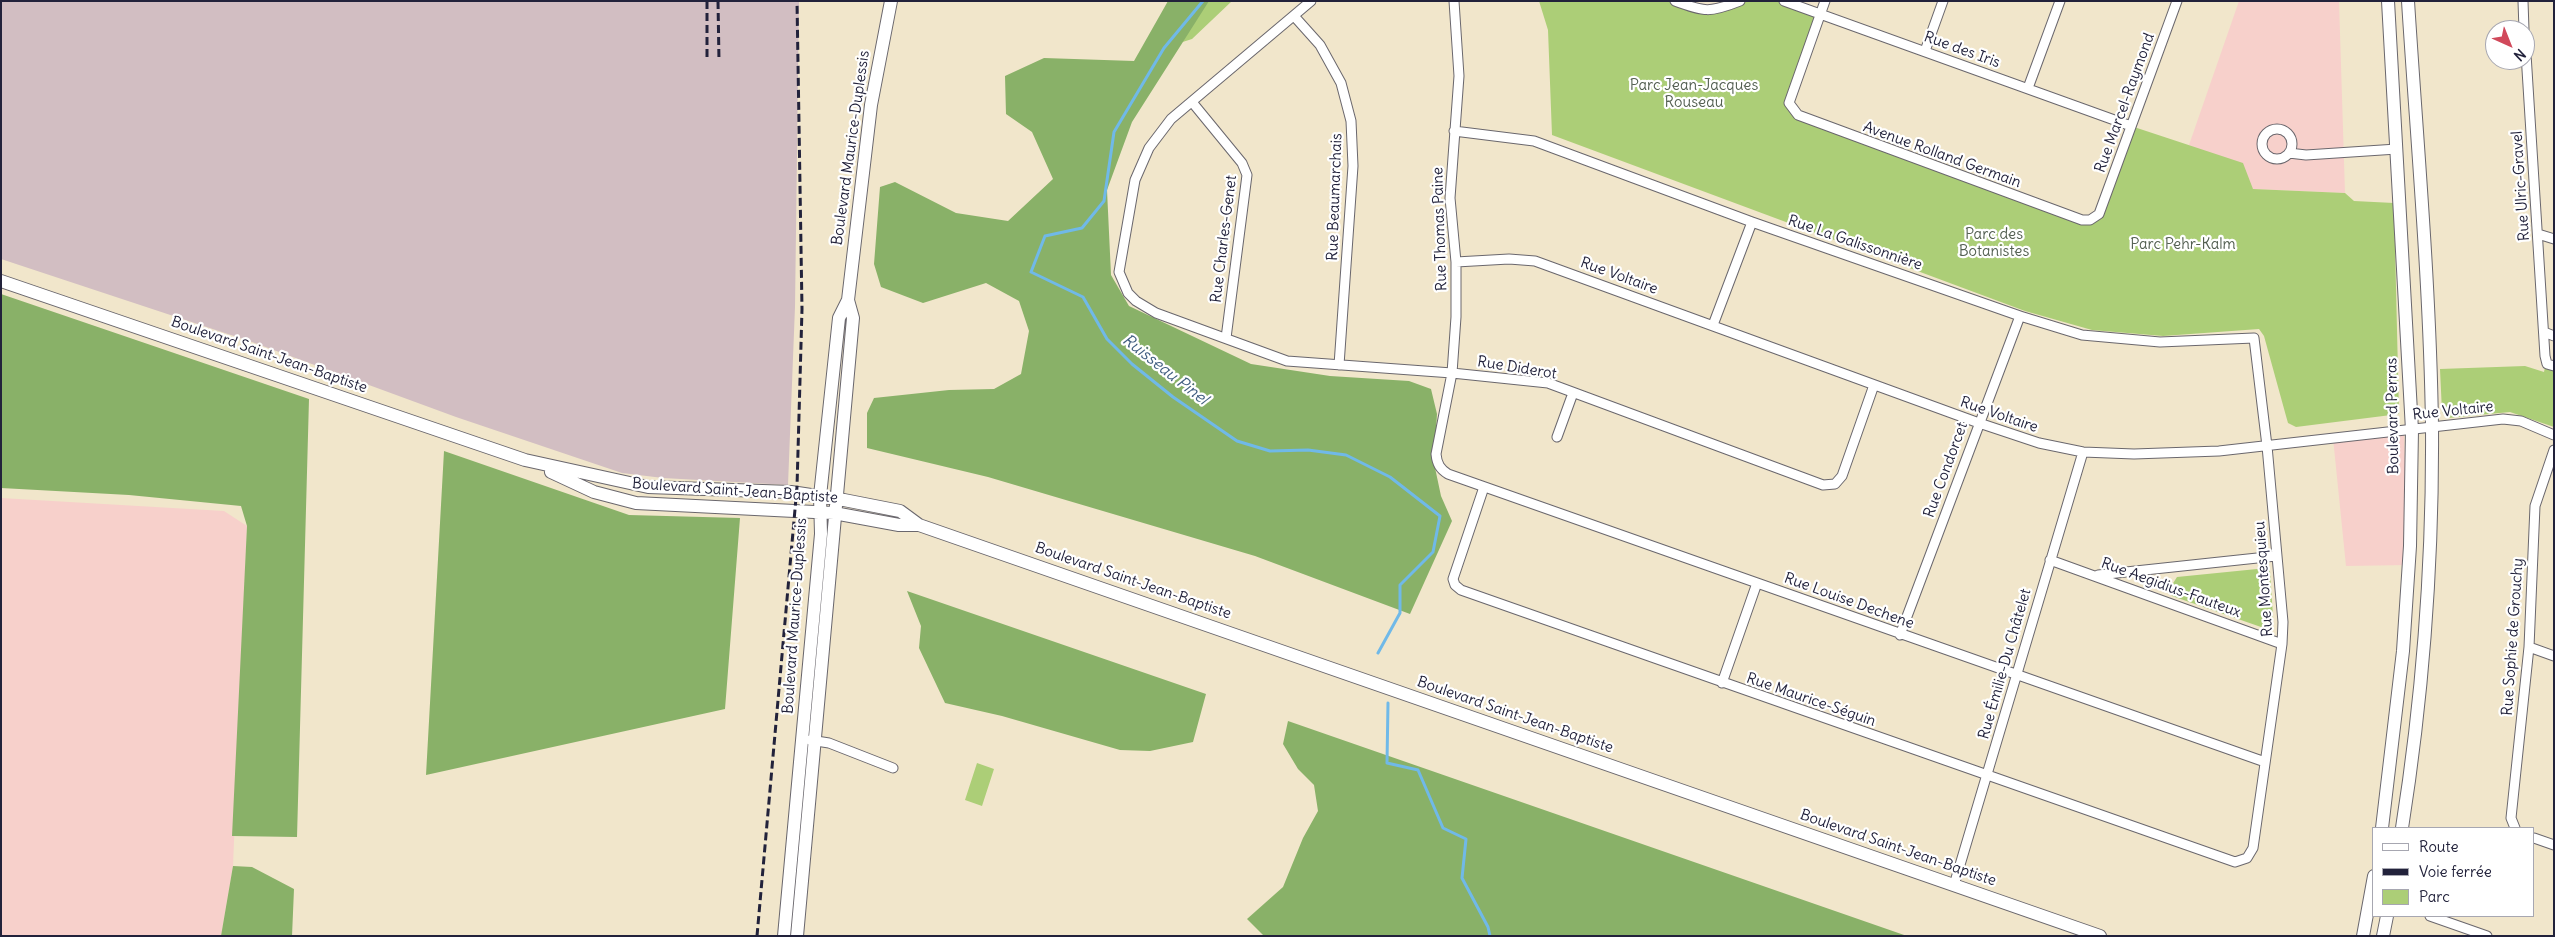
<!DOCTYPE html>
<html>
<head>
<meta charset="utf-8">
<style>
	body { margin:0 }
	#map { position:relative; width:2555px; height:937px; overflow:hidden; background:#f1e6cb; font-family:Delius,sans-serif }
	canvas { display:block }
	.frame { position:absolute; inset:0; border:2px solid #22223b; pointer-events:none }
	.legend { position:absolute; left:2372px; top:827px; width:162px; height:90px; box-sizing:border-box; background:#fff; border:1px solid #a7a7b1; margin:0; padding:6px 9px; list-style:none; font-size:15px; color:#22223b }
	.legend li { display:flex; align-items:center; gap:10px; height:25px }
	.legend b { width:25px; border:1px solid #a7a7b1 }
	.north { position:absolute; left:2485px; top:20px; width:50px; height:50px; box-sizing:border-box; background:#fff; border:1px solid #a7a7b1; border-radius:50%; rotate:136deg; font-size:14px; font-weight:700; line-height:20px; text-align:center; color:#22223b }
	.north::after { content:''; display:block; margin:auto; width:18px; height:22px; background:#d1495b; clip-path:polygon(50% 0,100% 100%,50% 72%,0 100%) }
</style>
</head>
<body>
<div id="map">
<canvas width="2555" height="937"></canvas>
<div class="frame"></div>
<ul class="legend">
<li><b style="height:6px;background:#fff"></b>Route</li>
<li><b style="height:6px;background:#22223b"></b>Voie ferrée</li>
<li><b style="height:14px;background:#acce77"></b>Parc</li>
</ul>
<div class="north">N</div>
</div>
<script>
const ctx = document.querySelector('canvas').getContext('2d');
ctx.lineJoin = 'round';
function fill(path, color) {
  ctx.fillStyle = color;
  ctx.fill(path, 'evenodd');
}
function stroke(path, color, width, dash) {
  ctx.strokeStyle = color;
  ctx.lineWidth = width;
  ctx.lineCap = dash ? 'butt' : 'round';
  ctx.setLineDash(dash || []);
  ctx.stroke(path);
}
function write(font, color, halo, rows, align = 'center') {
  ctx.font = font + ' Delius,sans-serif';
  ctx.lineWidth = 4.5;
  ctx.setLineDash([]);
  ctx.textBaseline = 'middle';
  ctx.strokeStyle = halo;
  ctx.fillStyle = color;
  for (const [text, x, y, turn = 0] of rows) {
    ctx.save();
    ctx.translate(x, y);
    ctx.rotate((+turn || 0) * Math.PI / 180);
    ctx.textAlign = isNaN(turn) ? turn : align;
    if (halo) ctx.strokeText(text, 0, 0);
    ctx.fillText(text, 0, 0);
    ctx.restore();
  }
}
const built = new Path2D(`
	M2239 1H2339L2345 193 2253 189 2189 145Z
	M2404 431 2408 565 2346 566 2333 438Z
	M1 498 224 511 247 526 233 866 221 936H1Z`);
const industrial = new Path2D(`
	M1 1H799L795 307 788 485 663 478 622 473 456 417 252 342 1 259Z`);
const green = new Path2D(`
	M1185 1H1232L1192 39 1164 48Z
	M1539 1H1684L1714 10 1740 1H1785L1821 13 1789 101 1793 110 2082 220 2099 214 2131 126 2243 163 2253 189 2345 193 2354 201 2394 203 2399 414 2296 427 2288 423 2286 416 2264 336 2259 329 2163 336 2092 330 2025 311 1552 135 1548 30Z
	M2525 366 2544 372 2545 367 2554 371V427L2510 412 2448 418 2442 412 2440 369Z
	M2267 568 2270 571 2273 616 2270 625 2261 627 2172 596 2170 588 2177 577Z
	M977 763 994 769 982 806 965 800Z`);
const forest = new Path2D(`
	M1168 1H1209L1132 122 1107 190 1111 275 1129 306 1251 364 1330 376 1409 381 1431 389 1437 414 1434 463 1441 496 1452 521 1410 614 1255 556 988 477 867 448V413L874 398 949 390 994 389 1021 374 1029 331 1019 301 986 283 923 303 881 287 874 264 880 187 895 182 956 213 1008 221 1053 179 1032 132 1006 114 1005 76 1044 58 1134 61Z
	M1 294 309 399 297 837 232 836 247 526 241 506 129 495 1 488Z
	M444 451 629 515 740 518 725 709 426 775Z
	M907 591 1206 694 1193 742 1150 751 1120 750 1002 716 945 703 919 648 921 626Z
	M1288 721 1907 936H1264L1247 919 1283 887 1303 838 1318 811 1314 785 1298 769 1283 744Z
	M233 866 252 867 294 889 292 936H221Z`);
const stream = new Path2D(`
	M1203 1 1164 48 1114 132 1104 201 1082 228 1045 236 1031 272 1083 297 1107 339 1132 364 1173 397 1237 441 1270 451 1308 450 1346 455 1390 477 1440 516 1433 552 1400 585V613L1378 653
	M1388 703 1387 763 1418 770 1443 828 1466 839 1462 878 1488 927 1490 936`);
const street = new Path2D(`
	M1311 1 1171 119 1149 148 1135 180 1119 272 1128 293 1136 301 1156 313 1287 361 1452 373 1548 383 1823 485 1835 484 1842 476 1874 385
	M1454 1 1459 76 1450 198 1456 262V317L1452 373 1436 454C1437 464 1440 469 1448 474L2265 762
	M1675 1C1704 12 1710 13 1740 1
	M1784 1 2131 126
	M1825 1 1789 103 1798 115 2082 220H2090L2099 214 2177 1
	M2523 1 2524 30
	M1294 16 1320 45 1341 83 1351 121 1353 166 1339 365
	M2525 38 2545 356 2547 364 2554 366
	M1925 51 1943 1
	M2028 88 2060 1
	M1192 102 1242 163 1247 175 1226 338
	M2262 144a15 15 0 1 1 30 0a15 15 0 1 1-30 0Z
	M1454 131 1534 141 1752 222 2020 316 2082 335 2160 342 2254 338 2267 446 2283 622 2282 644 2253 848 2247 858 2235 862 1461 590 1455 585 1453 579 1484 487
	M2289 153 2306 155 2397 149
	M2538 234 2554 239
	M1456 262 1509 259 1535 261 1979 423 2039 443 2083 452 2134 454 2219 451 2503 419 2521 421 2554 435
	M1713 325 1752 222
	M2544 332 2554 336
	M1557 437 1573 393
	M2050 560 2282 644
	M2098 575 2276 556
	M1900 635 2020 316
	M2529 647 2554 656
	M1722 683 1757 583
	M810 740 829 743 893 768
	M2515 828 2511 818 2529 647 2535 506 2554 450
	M2534 838 2554 845
	M1954 885 2083 452
	M2430 916 2487 936`);
const secondary = new Path2D(`
	M1 281 525 460 648 487 791 492 844 500 900 511 919 525 2100 936
	M551 472 594 492 636 503 834 513 899 525H919
	M2382 828 2403 651 2410 546 2412 430 2388 1
	M2402 828C2423 695 2433 560 2432 426 2430 284 2417 143 2408 1
	M784 936 821 534 820 496 839 318 848 300 871 105 891 1
	M797 936 853 318 848 300
	M2363 936 2374 876
	M2383 936 2387 916`);
const rail = new Path2D(`
	M707 1V59
	M718 1 719 61
	M757 936 797 487 802 309 797 1`);
const streetNames = [
	["Rue des Iris",1962,50,20],
	["Rue Marcel-Raymond",2125,103,-70],
	["Boulevard Maurice-Duplessis",851,148,-82],
	["Avenue Rolland Germain",1942,155,20],
	["Rue Ulric-Gravel",2521,186,-94],
	["Rue Beaumarchais",1335,197,-88],
	["Rue Thomas Paine",1440,229,-92],
	["Rue Charles-Genet",1224,239,-83],
	["Rue La Galissonnière",1855,243,19],
	["Rue Voltaire",1619,276,20],
	["Boulevard Saint-Jean-Baptiste",269,355,19],
	["Rue Diderot",1517,368,9],
	["Rue Voltaire",2453,411,-6],
	["Rue Voltaire",1999,415,19],
	["Boulevard Perras",2393,416,-91],
	["Rue Condorcet",1946,470,-70],
	["Boulevard Saint-Jean-Baptiste",735,491,4],
	["Rue Montesquieu",2264,579,-94],
	["Boulevard Saint-Jean-Baptiste",1133,581,19],
	["Rue Aegidius-Fauteux",2171,588,20],
	["Rue Louise Dechene",1849,601,20],
	["Boulevard Maurice-Duplessis",795,616,-86],
	["Rue Sophie de Grouchy",2513,637,-86],
	["Rue Émilie-Du Châtelet",2005,664,-74],
	["Rue Maurice-Séguin",1811,700,19],
	["Boulevard Saint-Jean-Baptiste",1515,715,19],
	["Boulevard Saint-Jean-Baptiste",1898,848,19]
];
const parkNames = [
	["Parc Jean-Jacques",1694,86],
	["Rouseau",1694,103],
	["Parc des",1994,235],
	["Botanistes",1994,252],
	["Parc Pehr-Kalm",2183,245]
];
const waterNames = [
	["Ruisseau Pinel",1165,370,38]
];
fill(built, '#f7d0cb');
fill(industrial, '#d2bec2');
fill(green, '#acce77');
fill(forest, '#89b168');
stroke(stream, '#70b9e8', 3);
stroke(street, '#6a676d', 11);
stroke(secondary, '#6a676d', 14);
stroke(street, '#fff', 9);
stroke(secondary, '#fff', 12);
stroke(rail, '#22223b', 3, [8, 4]);
write('15px', '#22223b', '#fff', streetNames);
write('15px', '#525e50', '#fff', parkNames);
write('italic 16px', '#415e80', '#fff', waterNames);
</script>
</body>
</html>
